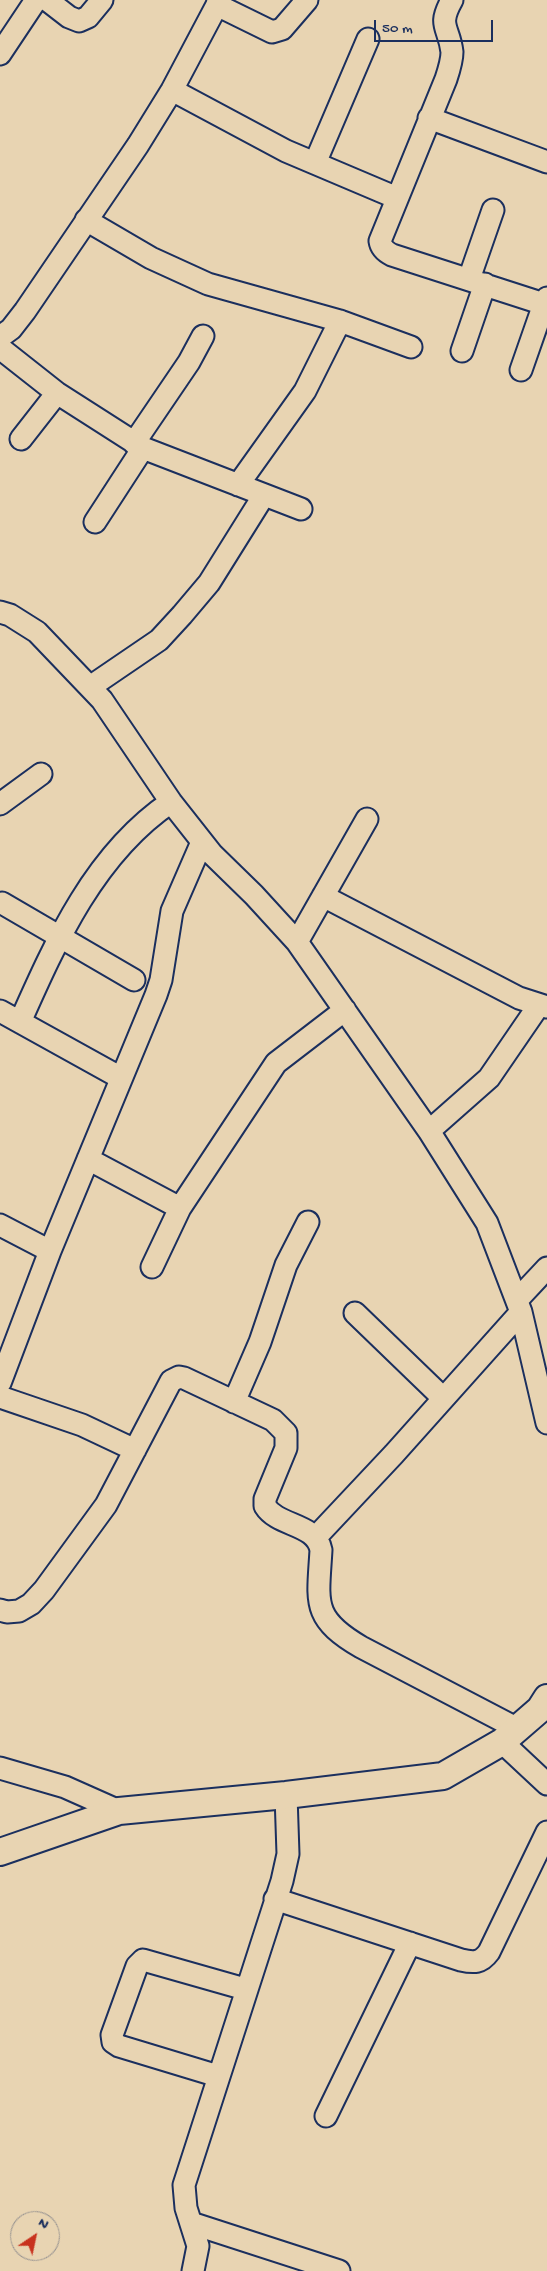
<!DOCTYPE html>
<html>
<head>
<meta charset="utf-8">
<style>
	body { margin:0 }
	#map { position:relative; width:547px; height:2271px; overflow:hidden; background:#e8d4b2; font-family:"Gochi Hand",sans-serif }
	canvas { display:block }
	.north { position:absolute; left:10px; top:2211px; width:50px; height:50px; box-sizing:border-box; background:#e8d4b2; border:1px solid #969290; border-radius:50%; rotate:34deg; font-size:14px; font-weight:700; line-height:20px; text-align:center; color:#1b2f5e }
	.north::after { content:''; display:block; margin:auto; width:18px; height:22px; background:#c8321e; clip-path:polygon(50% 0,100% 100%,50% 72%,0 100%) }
	.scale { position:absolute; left:374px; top:20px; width:119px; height:22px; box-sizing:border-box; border:2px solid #1b2f5e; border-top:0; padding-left:6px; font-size:15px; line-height:18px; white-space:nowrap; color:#1b2f5e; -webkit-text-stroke:4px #e8d4b2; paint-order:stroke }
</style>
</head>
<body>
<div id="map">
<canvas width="547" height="2271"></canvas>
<div class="north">N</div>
<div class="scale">50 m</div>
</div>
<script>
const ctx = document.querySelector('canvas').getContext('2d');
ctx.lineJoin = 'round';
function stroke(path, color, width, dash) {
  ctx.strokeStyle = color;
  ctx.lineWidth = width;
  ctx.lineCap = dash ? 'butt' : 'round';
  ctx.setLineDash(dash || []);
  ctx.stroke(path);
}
const minor = new Path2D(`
	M47 0 69 17 79 21 88 17 102 0
	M452 0C437 27 449 26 452 52 452 61 449 70 446 79L380 241C381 248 386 252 392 255L544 304 547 298
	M217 5 272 32 282 29 307 0
	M0 54 36 0
	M172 90 286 151 397 198
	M429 118 547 162
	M315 163 368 39
	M86 220 151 258 208 284 340 321 411 347
	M469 279 493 210
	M0 337 11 329 25 311 138 145 172 90 217 5 218 0
	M0 348 57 393 143 448 301 509
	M462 351 485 284
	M521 370 544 304
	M21 439 57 393
	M134 443 189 362 203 336
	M238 485 305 391 340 321
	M95 522 143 448
	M0 612 10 615 37 632 102 700 171 802 212 854 254 895 297 942 429 1131 487 1223 521 1312 547 1423
	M90 687 159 640 182 615 209 583 264 495
	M0 804 41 774
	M323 896 519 998 547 1007
	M2 903 134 980
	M297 942 367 819
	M0 1011 121 1078
	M20 1022C56 941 95 853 171 802
	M429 1131 489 1078 539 1005
	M88 1159 180 1208
	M0 1225 50 1251
	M152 1267 180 1208 276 1063 345 1010
	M517 1300 547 1268
	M355 1313 443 1398
	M0 1383 50 1251 156 995 161 980 172 911 202 842
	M0 1397 82 1425 135 1450
	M234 1402 260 1342 286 1265 308 1222
	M316 1537 394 1454 521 1312
	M0 1610 7 1612 19 1611 31 1604 44 1590 106 1505 171 1381 179 1377 184 1378 273 1420 286 1433V1448L265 1499V1506C278 1527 316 1523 321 1550 318 1602 311 1618 361 1647L518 1729
	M502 1742 547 1784
	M0 1768 65 1787 119 1811
	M275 1899 461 1960C474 1963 481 1963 489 1952L547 1832
	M218 2076 119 2046 113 2042 112 2035 137 1966 143 1960 245 1989
	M326 2116 410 1943
	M191 2223 339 2271
	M193 2271 198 2246 186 2208 184 2185 282 1881 288 1854 286 1795`);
const major = new Path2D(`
	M0 1852 119 1811 286 1795 443 1776 502 1742 540 1709 547 1698`);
stroke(minor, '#1b2f5e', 25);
stroke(major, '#1b2f5e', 30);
stroke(minor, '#e8d4b2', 21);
stroke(major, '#e8d4b2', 26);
</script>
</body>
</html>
